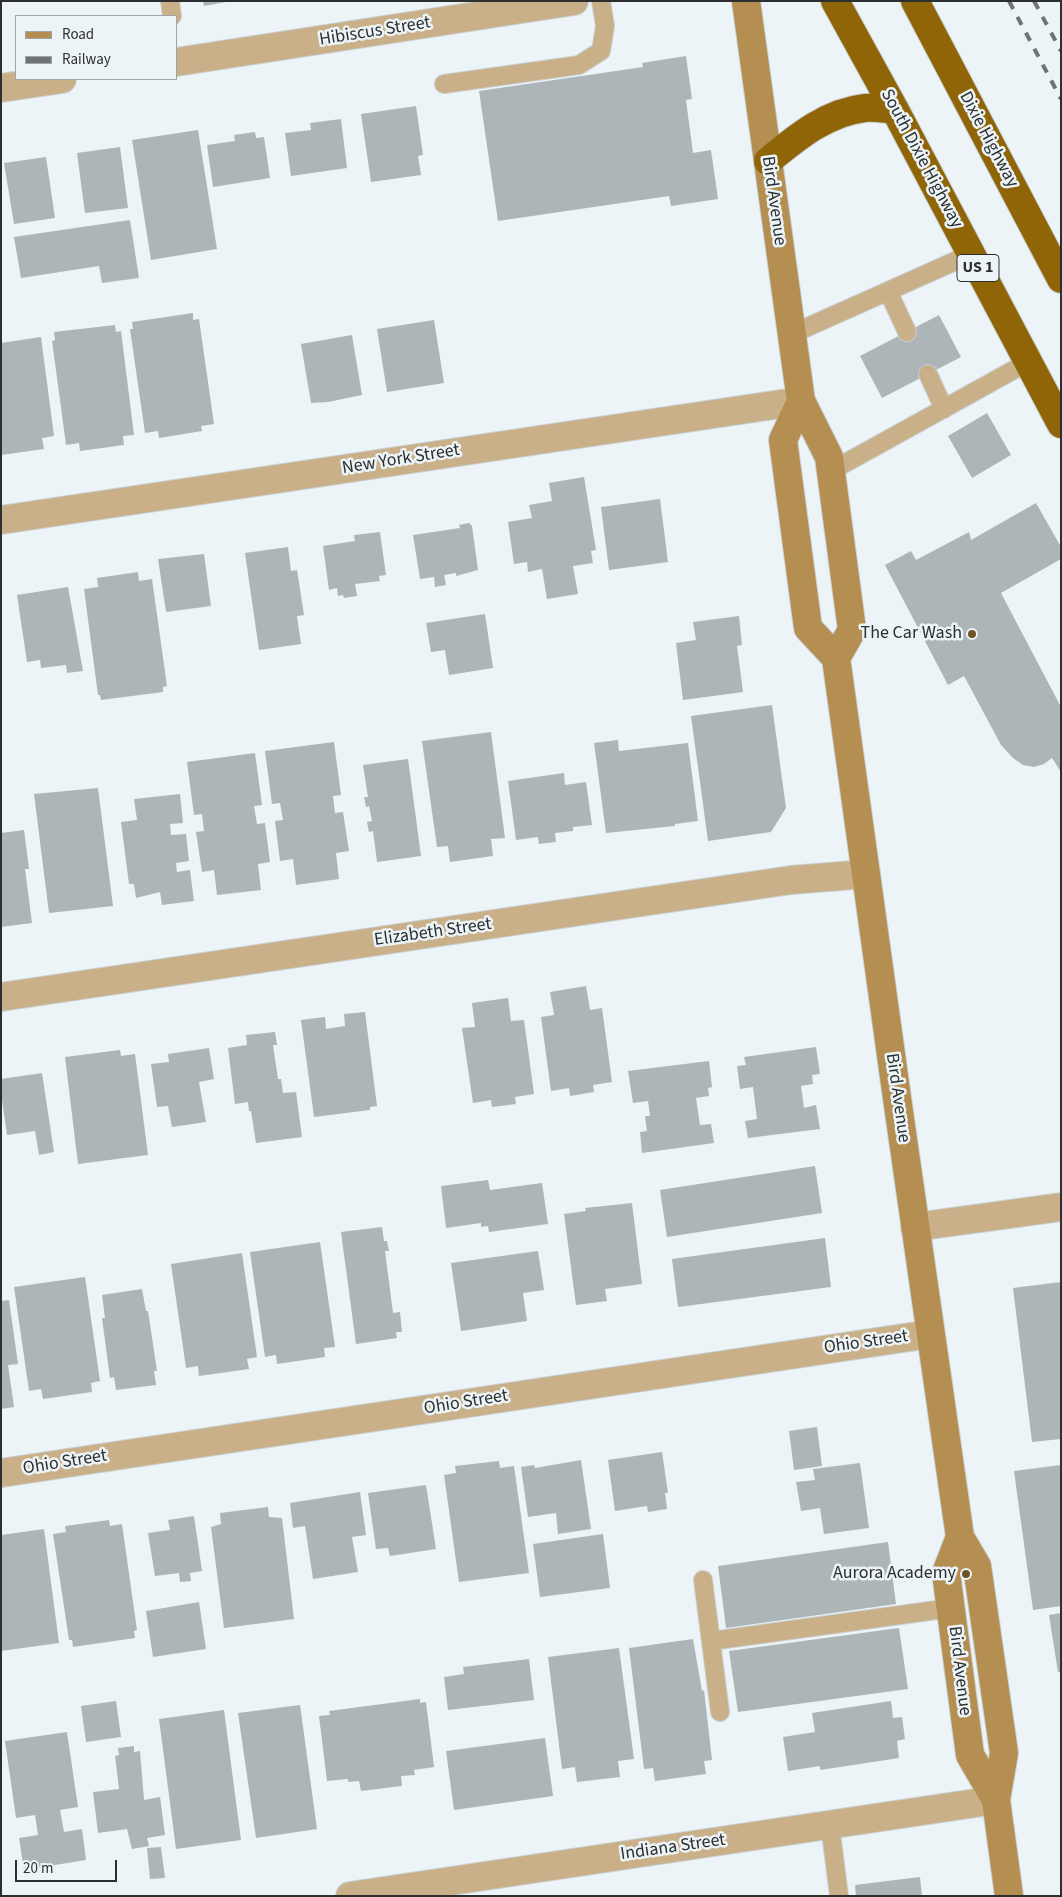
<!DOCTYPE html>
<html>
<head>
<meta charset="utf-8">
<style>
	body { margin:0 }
	#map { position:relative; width:1062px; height:1897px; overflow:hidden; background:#ecf4f7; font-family:"Source Sans 3",sans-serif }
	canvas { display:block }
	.frame { position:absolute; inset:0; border:2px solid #2c2f30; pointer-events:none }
	.legend { position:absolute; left:15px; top:15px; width:162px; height:65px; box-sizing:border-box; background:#ecf4f7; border:1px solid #9fa5a7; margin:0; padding:6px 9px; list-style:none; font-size:15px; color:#2c2f30 }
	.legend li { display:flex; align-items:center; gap:10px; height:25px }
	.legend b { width:25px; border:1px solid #9fa5a7 }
	.scale { position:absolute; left:15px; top:1860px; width:102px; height:22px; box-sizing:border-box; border:2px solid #2c2f30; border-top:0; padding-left:6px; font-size:15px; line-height:18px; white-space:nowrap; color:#2c2f30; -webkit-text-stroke:4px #ecf4f7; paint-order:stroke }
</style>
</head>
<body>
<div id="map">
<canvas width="1062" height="1897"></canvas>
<div class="frame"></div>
<ul class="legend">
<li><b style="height:6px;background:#b58f51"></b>Road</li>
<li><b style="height:6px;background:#6e7374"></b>Railway</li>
</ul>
<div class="scale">20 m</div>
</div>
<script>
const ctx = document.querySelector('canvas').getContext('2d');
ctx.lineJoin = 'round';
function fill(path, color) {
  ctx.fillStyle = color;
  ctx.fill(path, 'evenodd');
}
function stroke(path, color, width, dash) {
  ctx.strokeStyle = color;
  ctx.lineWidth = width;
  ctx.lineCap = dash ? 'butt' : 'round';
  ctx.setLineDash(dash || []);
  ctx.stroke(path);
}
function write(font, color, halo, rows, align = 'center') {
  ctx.font = font + ' "Source Sans 3",sans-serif';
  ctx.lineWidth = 5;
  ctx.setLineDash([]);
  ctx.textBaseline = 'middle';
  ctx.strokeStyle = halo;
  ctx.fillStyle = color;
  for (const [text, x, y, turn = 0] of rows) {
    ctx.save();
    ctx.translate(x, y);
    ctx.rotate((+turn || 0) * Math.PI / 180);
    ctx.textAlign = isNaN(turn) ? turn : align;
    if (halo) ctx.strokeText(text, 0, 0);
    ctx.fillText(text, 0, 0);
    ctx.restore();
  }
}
const building = new Path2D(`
	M203 1H226V2L204 6Z
	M686 56 692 99 686 100 693 153 711 150 718 199 671 206 669 196 498 221 479 91 643 67 642 63Z
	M416 106 423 155 418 156 421 175 371 182 361 114Z
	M341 119 347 168 291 176 285 133 311 130 310 123Z
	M198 130 217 249 151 260 132 140Z
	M255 132 256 138 264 137 270 178 213 187 207 145 235 141 234 135Z
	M120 147 128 208 85 213 77 153Z
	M46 157 55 218 14 224 4 163Z
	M130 220 139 278 102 283 99 266 21 278 14 237Z
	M193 313V320L199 319 214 424 201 426 202 431 159 438 158 431 145 433 130 329H133L132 322Z
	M939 315 961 357 882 398 860 356Z
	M434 320 444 383 387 392 377 329Z
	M115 325 116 332 121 331 134 435 123 436 124 445 80 451 79 443 66 445 52 341 55 340 54 332Z
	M352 335 362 395 328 402 311 403 301 344Z
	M41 337 54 436 42 438 44 449 1 455V343Z
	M987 413 1011 455 972 478 948 436Z
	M584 477 596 550 591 551 593 563 573 566 578 594 547 599 542 569 528 572 527 562 514 564 508 522 532 518 529 505 552 501 549 483Z
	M660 499 668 562 609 570 601 507Z
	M1036 503 1061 547V559L1001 593 1061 707V772L1052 758 1044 764 1034 767 1023 765 1013 758 1001 745 964 676 948 685 885 565 911 551 916 560 969 532 971 540Z
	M469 523 472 526 478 570 456 576V573L444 575 446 585 435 587 434 577 420 579 413 535 460 528 459 525Z
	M380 532 386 575 379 576 380 581 355 584 357 596 344 598 343 595 338 596 337 588 329 590 323 546 355 541 354 535Z
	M288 547 291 571 297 570 304 615 297 616 301 644 259 650 245 553Z
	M204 554 211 606 166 612 158 559Z
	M138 572 139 581 152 579 167 686 163 687V692L101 700 100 695H98L84 589 98 587 97 578Z
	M68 587 83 671 67 673 66 665 41 668 40 660 27 662 17 595Z
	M485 614 493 668 449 675 445 650 431 652 426 623Z
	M739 616 742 645 737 646 743 692 683 700 676 643 696 640 693 622Z
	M772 705 786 808 771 832 708 841 691 716Z
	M491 732 505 838 491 839 493 856 450 862 448 846 437 847 422 741Z
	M618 740 619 751 688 743 698 821 675 824V826L606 833 594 743Z
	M334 742 341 795 333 796 335 813 343 812 349 851 336 853 339 879 296 885 293 859 280 861 275 821 283 820 280 803 272 804 265 751Z
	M255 753 262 805 254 806 257 824 265 823 270 862 258 864 261 890 217 895 214 870 202 872 196 832 204 831 202 814 194 815 187 762Z
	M408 759 421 856 377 862 373 831 369 832 367 822 372 821 369 806 366 807 364 797H368L363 765Z
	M564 773 565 785 586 782 592 825 573 827V831L555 833 556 842 539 844 538 837 516 840 508 781Z
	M98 788 113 906 49 913 34 794Z
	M180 794 183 823 170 824 171 835 186 834 189 861 176 863 177 872 190 870 194 901 162 905 160 892 136 898 134 884H129L121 822 137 820 134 799Z
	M24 830 29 869H25L32 923 1 927V833Z
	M586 986 590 1010 602 1008 612 1082 593 1085 594 1092 570 1096 569 1088 551 1091 541 1017 554 1015 550 992Z
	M508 998 511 1021 524 1020 534 1094 515 1097 516 1104 492 1107 491 1100 473 1103 462 1028 475 1027 472 1003Z
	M365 1012 377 1106 370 1107V1110L314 1117 301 1020 325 1017 326 1029 345 1026 344 1014Z
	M275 1032 277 1045H273L278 1079H281L283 1093 296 1092 302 1137 256 1143 251 1111H249L248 1102 235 1104 228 1048 247 1045 246 1035Z
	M816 1047 820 1074 812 1075 813 1084 801 1086 804 1108 816 1105 820 1129 748 1138 745 1121 757 1119 753 1087 740 1089 737 1066 746 1065 744 1057Z
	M209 1048 214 1079 199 1082 206 1122 172 1127 168 1106 157 1107 151 1064 169 1062 168 1054Z
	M120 1050 121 1056 135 1054 148 1155 78 1164 65 1057Z
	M709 1061 712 1087 708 1088 709 1096 696 1098 700 1125 711 1124 714 1143 642 1153 640 1132 647 1131 645 1116H650L648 1101 633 1103 628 1071Z
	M42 1073 54 1152 39 1155 35 1131 7 1135 1 1093V1079Z
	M815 1166 822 1213 667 1237 660 1190Z
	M488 1180 490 1190 542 1183 548 1224 489 1232 488 1226 481 1227V1223L446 1228 441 1186Z
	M632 1203 642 1284 605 1289 607 1301 576 1305 564 1214 586 1211 585 1208Z
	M382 1227 384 1241H387L389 1251H385L393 1313 400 1312 402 1332H396L397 1338 356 1344 341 1232Z
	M825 1238 831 1287 678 1307 672 1259Z
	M320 1242 335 1347 324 1348 325 1357 277 1364 276 1355 265 1357 250 1252Z
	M538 1251 544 1290 523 1293 527 1321 461 1331 451 1263Z
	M242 1253 257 1357 247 1359 249 1369 199 1376 198 1366 186 1368 171 1264Z
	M85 1277 100 1381 91 1383 92 1392 43 1399 41 1389 29 1391 14 1287Z
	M1061 1282V1439L1032 1442 1013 1288Z
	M142 1289 146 1311H148L157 1371H154L156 1385 116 1390 114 1377 110 1378 102 1318H105L102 1295Z
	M9 1300 18 1364 8 1365 14 1407 1 1409V1301Z
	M817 1427 822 1466 794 1470 789 1431Z
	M662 1452 668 1493H665L667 1509 648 1512 647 1506 615 1511 608 1460Z
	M581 1460 591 1529 558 1534 556 1513 528 1517 521 1467 534 1465 535 1468Z
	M499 1461 500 1468 514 1466 529 1573 459 1582 444 1475 456 1473 455 1466Z
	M860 1463 869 1528 824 1534 820 1508 801 1511 796 1482 815 1480 813 1469Z
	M1061 1465V1606L1033 1610 1014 1471Z
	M426 1485 436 1549 390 1556 388 1548 376 1549 368 1493Z
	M360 1492 366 1535 352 1537 358 1572 313 1579 305 1526 293 1528 290 1503Z
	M268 1507 269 1517 282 1518 294 1619 224 1628 211 1527 221 1524 220 1513Z
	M194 1516 202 1571 190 1573 191 1581 180 1582 179 1573 155 1576 148 1533 170 1530 168 1520Z
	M109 1520 110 1526 122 1524 137 1630 134 1631 135 1638 73 1647 72 1640H69L53 1534 66 1532 65 1526Z
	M44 1529 59 1643 1 1651V1535Z
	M603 1534 610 1588 540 1597 533 1544Z
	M888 1542 896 1604 726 1628 718 1566Z
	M199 1602 206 1649 153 1657 146 1611Z
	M1061 1613V1672H1058L1049 1615Z
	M899 1628 908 1689 738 1712 729 1651Z
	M693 1639 702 1691 704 1690 712 1760 704 1761 706 1774 655 1781 653 1768 644 1769 629 1648Z
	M619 1648 634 1759 618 1761 620 1777 577 1782 575 1767 562 1769 548 1657Z
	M529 1659 534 1700 448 1710 444 1677 464 1674 463 1667Z
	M420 1699V1703L426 1702 434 1767 414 1770 415 1775 401 1776 402 1786 361 1791 359 1781 348 1782V1779L327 1781 319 1716 330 1715 329 1711Z
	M116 1701 121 1737 86 1742 81 1706Z
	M891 1701 893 1718 902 1717 905 1739 897 1741 899 1758 820 1770V1766L788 1771 783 1737 815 1732 812 1713Z
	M300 1705 317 1829 256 1838 238 1713Z
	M224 1710 241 1840 176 1849 159 1719Z
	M67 1732 78 1807 60 1810 64 1832 82 1829 86 1860 24 1870 19 1838 38 1835 35 1815 16 1818 5 1741Z
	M545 1738 553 1796 454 1810 446 1751Z
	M134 1746V1752L140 1751 144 1800 160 1797 165 1835 147 1838 149 1846 132 1849 127 1829 98 1833 93 1792 119 1789 115 1756 119 1755 118 1748Z
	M161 1847 165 1878 150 1879 147 1848Z
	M920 1877 922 1896H856L855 1885Z`);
const lane = new Path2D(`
	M170 1 172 16
	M444 84 579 65 601 51 605 26 601 1
	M888 291 907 332
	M792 334 971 254
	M928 374 944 409
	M831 471 1028 362
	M703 1580 720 1712
	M711 1641 951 1608
	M830 1825 839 1896`);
const street = new Path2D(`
	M176 62 574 1
	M1 88 62 79
	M1 520 801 401
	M1 997 791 880 866 874
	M915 1227 1061 1207
	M1 1473 930 1334
	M350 1896 996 1800`);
const secondary = new Path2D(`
	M746 1 801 401 829 457 852 630 836 658
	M801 401 783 440 808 628 836 658 897 1098 960 1537 977 1566 1004 1753 996 1800 1009 1896
	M960 1537 946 1573 970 1755 996 1800`);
const highway = new Path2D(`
	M835 1 895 110 1061 424
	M915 1 1061 279
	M768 161C796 138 827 112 865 108 874 107 885 109 895 110`);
const rail = new Path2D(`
	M1009 1 1061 99
	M1034 1 1061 51`);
const markers = [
	[972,634,5,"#6f5426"],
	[966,1574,5,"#6f5426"]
];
const shields = [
	[978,268,42]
];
const shieldNames = [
	["US 1",978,268]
];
const streetNames = [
	["Hibiscus Street",375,32,-9],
	["Dixie Highway",988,140,62],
	["South Dixie Highway",921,159,62],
	["Bird Avenue",773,201,82],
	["New York Street",401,460,-9],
	["Elizabeth Street",433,933,-8],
	["Bird Avenue",897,1098,82],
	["Ohio Street",866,1343,-8],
	["Ohio Street",466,1403,-9],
	["Ohio Street",65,1463,-9],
	["Bird Avenue",959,1671,83],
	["Indiana Street",673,1848,-8]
];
const poiNames = [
	["The Car Wash",962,634],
	["Aurora Academy",956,1574]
];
fill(building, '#adb5b8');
stroke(lane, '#c9d1d3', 20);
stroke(street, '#c9d1d3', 30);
stroke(secondary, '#c9d1d3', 30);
stroke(highway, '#c9d1d3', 30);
stroke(lane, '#cab088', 18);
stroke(street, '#cab088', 28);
stroke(secondary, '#b58f51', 28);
stroke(highway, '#8f6508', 28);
stroke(rail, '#6e7374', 4, [9, 9]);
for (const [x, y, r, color] of markers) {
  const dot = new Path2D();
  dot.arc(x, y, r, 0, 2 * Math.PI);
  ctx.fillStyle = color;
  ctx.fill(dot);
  stroke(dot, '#ecf4f7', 2);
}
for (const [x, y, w] of shields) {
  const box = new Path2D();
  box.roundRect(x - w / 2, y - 13.5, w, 27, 4);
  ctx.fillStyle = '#ecf4f7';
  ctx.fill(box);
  stroke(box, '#2c2f30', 1);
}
write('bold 16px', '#2c2f30', null, shieldNames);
write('18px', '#2c2f30', '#ecf4f7', streetNames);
write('18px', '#2c2f30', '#ecf4f7', poiNames, 'right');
</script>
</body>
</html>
